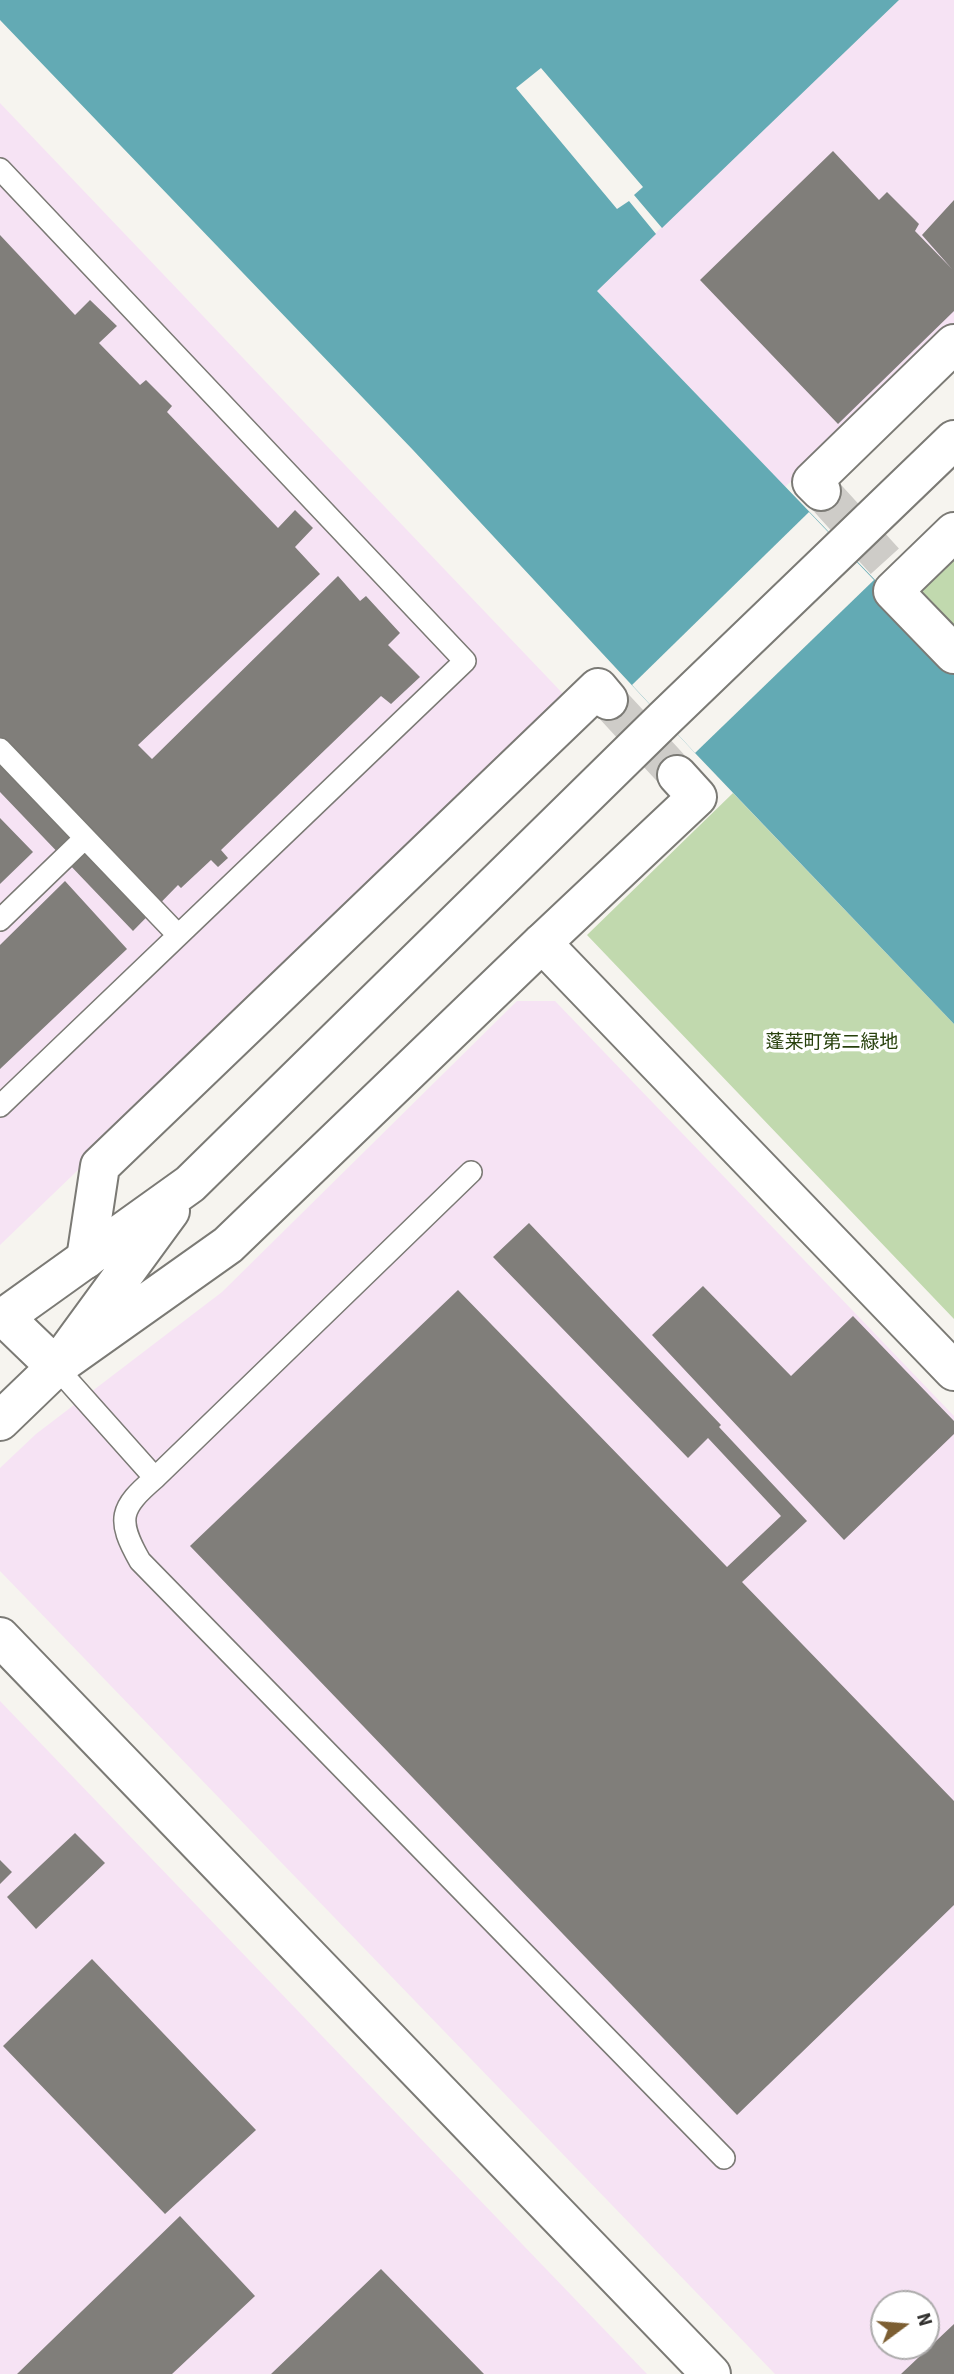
<!DOCTYPE html>
<html>
<head>
<meta charset="utf-8">
<style>
	body { margin:0 }
	#map { position:relative; width:954px; height:2374px; overflow:hidden; background:#f6f4ef; font-family:"Source Sans 3",sans-serif }
	canvas { display:block }
	.north { position:absolute; left:870px; top:2290px; width:70px; height:70px; box-sizing:border-box; background:#fff; border:2px solid #acabab; border-radius:50%; rotate:74deg; font-size:19px; font-weight:700; line-height:28px; text-align:center; color:#2f2e2c }
	.north::after { content:''; display:block; margin:auto; width:24px; height:32px; background:#7c5e32; clip-path:polygon(50% 0,100% 100%,50% 72%,0 100%) }
</style>
</head>
<body>
<div id="map">
<canvas width="954" height="2374"></canvas>
<div class="north">N</div>
</div>
<script>
const ctx = document.querySelector('canvas').getContext('2d');
ctx.lineJoin = 'round';
function fill(path, color) {
  ctx.fillStyle = color;
  ctx.fill(path, 'evenodd');
}
function stroke(path, color, width, dash) {
  ctx.strokeStyle = color;
  ctx.lineWidth = width;
  ctx.lineCap = dash ? 'butt' : 'round';
  ctx.setLineDash(dash || []);
  ctx.stroke(path);
}
function write(font, color, halo, rows, align = 'center') {
  ctx.font = font + ' "Source Sans 3","Noto Sans JP",sans-serif';
  ctx.lineWidth = 7;
  ctx.setLineDash([]);
  ctx.textBaseline = 'middle';
  ctx.strokeStyle = halo;
  ctx.fillStyle = color;
  for (const [text, x, y, turn = 0] of rows) {
    ctx.save();
    ctx.translate(x, y);
    ctx.rotate((+turn || 0) * Math.PI / 180);
    ctx.textAlign = isNaN(turn) ? turn : align;
    if (halo) ctx.strokeText(text, 0, 0);
    ctx.fillText(text, 0, 0);
    ctx.restore();
  }
}
const industrial = new Path2D(`
	M899 0H954V324L785 487 596 290Z
	M0 103 568 699 0 1245Z
	M517 1001H555L954 1416V2374H775L0 1571V1468L36 1434 222 1292ZM884 2304H926V2346H884Z
	M0 1701 647 2374H0Z`);
const green = new Path2D(`
	M954 553V635L918 589Z
	M733 793 954 1024V1319L587 935Z`);
const water = new Path2D(`
	M0 0H899L662 228 634 195 643 187 541 68 516 88 617 209 629 201 656 234 597 291 954 662V1024L695 753 413 450 0 20Z`);
const pier = new Path2D(`
	M809 512 874 580 695 753 632 685Z`);
const building = new Path2D(`
	M833 151 879 200 887 192 919 224 915 231 952 269 922 235 954 200V311L838 424 700 280Z
	M0 235 75 315 90 300 117 326 99 343 140 385 146 380 172 406 167 412 278 528 295 510 313 528 295 547 320 574 138 745 152 759 338 576 360 601 366 596 400 633 388 645 420 677 391 704 381 696 221 850 228 858 218 867 211 860 181 888 178 885 133 931 0 792Z
	M0 818 33 852 0 884Z
	M65 881 127 949 0 1069V945Z
	M529 1223 721 1425 719 1427 807 1521 742 1582 954 1801V1905L737 2115 190 1546 458 1290 727 1567 781 1516 708 1438 688 1458 493 1257Z
	M703 1286 791 1376 853 1316 954 1421V1434L844 1540 652 1335Z
	M75 1833 105 1863 36 1929 7 1897Z
	M0 1860 12 1872 0 1884Z
	M92 1959 256 2130 165 2214 3 2046Z
	M180 2216 255 2296 172 2374H17Z
	M381 2269 484 2374H271Z
	M954 2324V2374H901Z`);
const streetTunnel = new Path2D(`
	M821 491 890 567
	M608 700 677 775`);
const lane = new Path2D(`
	M0 169 465 661 0 1106
	M0 749 178 935
	M0 920 85 838
	M56 1367 155 1478 471 1172
	M155 1478C120 1508 116 1519 140 1561L724 2158`);
const street = new Path2D(`
	M821 491 812 482 954 344
	M954 532 893 591 954 654
	M542 943 697 797 677 775
	M86 1259 100 1166 598 688 608 700`);
const secondary = new Path2D(`
	M4 1317 56 1367 228 1245 542 943 954 1371
	M0 1320 190 1184 664 719 954 440
	M0 1421 56 1367 170 1211
	M0 1637 711 2374`);
const parkNames = [
	["蓬莱町第二緑地",832,1044]
];
fill(industrial, '#f6e3f4');
fill(green, '#c1d9ae');
fill(water, '#63aab4');
fill(pier, '#f6f4ef');
fill(building, '#807e7a');
stroke(streetTunnel, '#ceccc8', 38, [38, 19]);
stroke(lane, '#7b7a75', 24);
stroke(street, '#7b7a75', 42);
stroke(secondary, '#7b7a75', 42);
stroke(lane, '#fff', 21);
stroke(street, '#fff', 38);
stroke(secondary, '#fff', 38);
write('19px', '#27400c', '#fff', parkNames);
</script>
</body>
</html>
